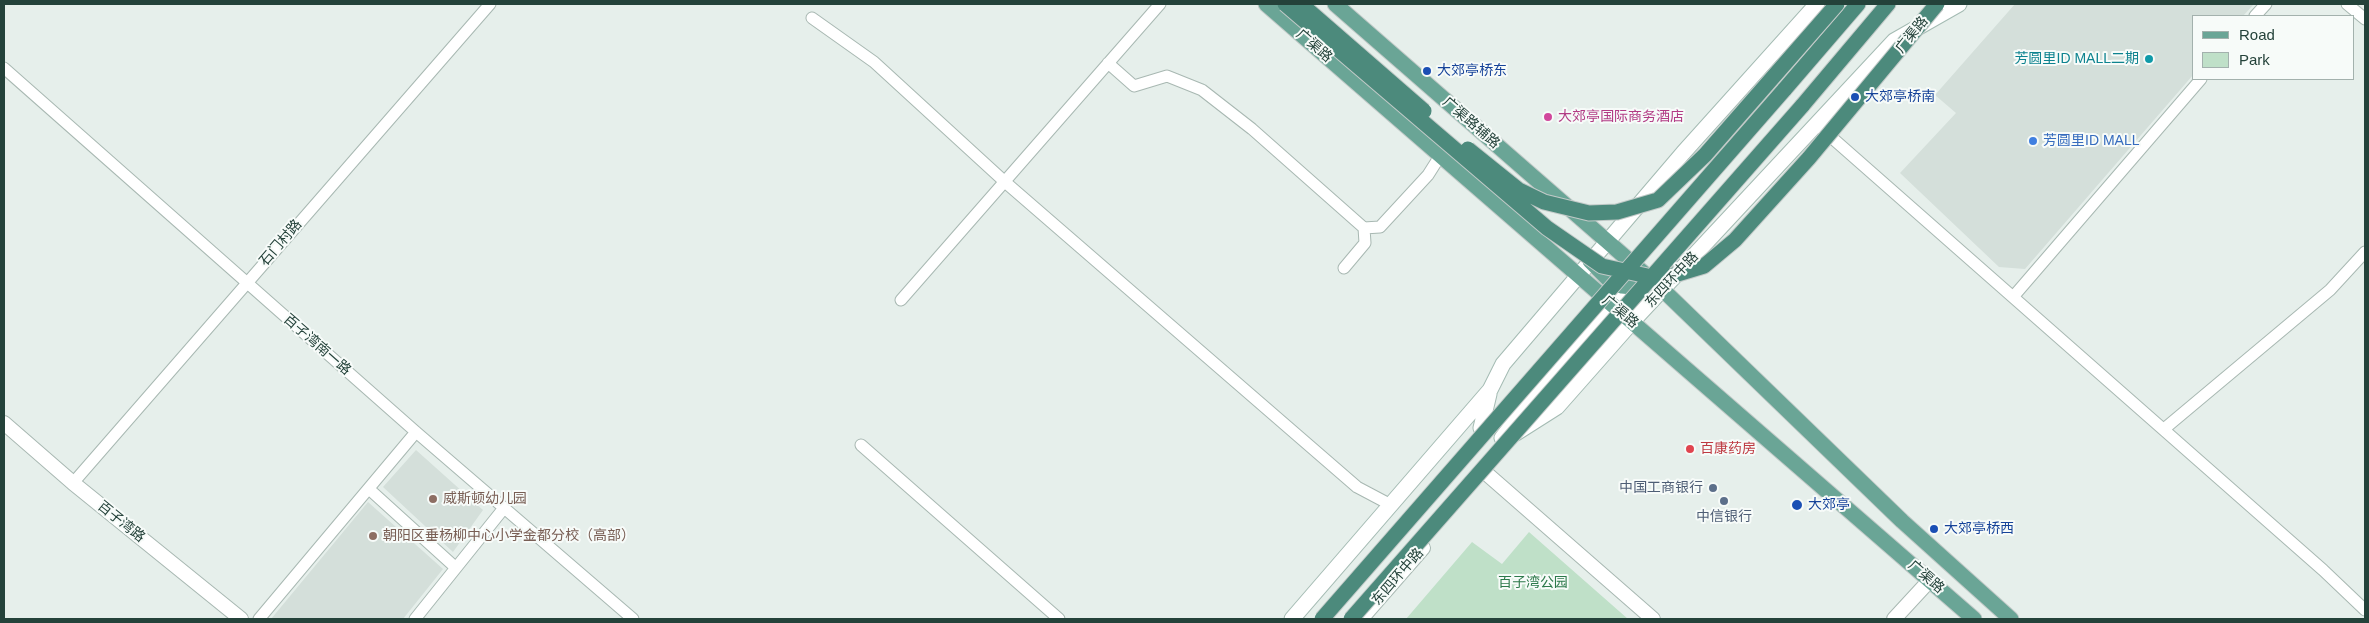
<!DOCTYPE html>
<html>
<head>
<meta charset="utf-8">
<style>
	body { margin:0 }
	#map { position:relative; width:2369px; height:623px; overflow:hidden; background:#e6efeb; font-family:Arial,sans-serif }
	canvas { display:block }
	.frame { position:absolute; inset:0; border:5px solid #24423a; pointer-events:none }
	.legend { position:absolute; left:2192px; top:15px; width:162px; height:65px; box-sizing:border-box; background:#f7fbf9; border:1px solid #a3b1ad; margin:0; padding:6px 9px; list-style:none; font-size:15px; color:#24423a }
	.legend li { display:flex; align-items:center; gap:10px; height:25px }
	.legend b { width:25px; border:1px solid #a3b1ad }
</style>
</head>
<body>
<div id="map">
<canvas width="2369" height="623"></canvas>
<div class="frame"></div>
<ul class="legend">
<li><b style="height:6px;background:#6aa596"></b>Road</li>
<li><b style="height:14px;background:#bfe0c8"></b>Park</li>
</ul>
</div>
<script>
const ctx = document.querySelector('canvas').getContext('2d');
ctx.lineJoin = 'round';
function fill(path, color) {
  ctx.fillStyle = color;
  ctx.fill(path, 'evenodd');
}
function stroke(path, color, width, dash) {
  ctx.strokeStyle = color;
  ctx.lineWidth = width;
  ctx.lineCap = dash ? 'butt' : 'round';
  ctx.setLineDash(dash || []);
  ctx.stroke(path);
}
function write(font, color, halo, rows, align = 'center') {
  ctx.font = font + ' Arial,"Noto Sans SC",sans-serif';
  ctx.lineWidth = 4;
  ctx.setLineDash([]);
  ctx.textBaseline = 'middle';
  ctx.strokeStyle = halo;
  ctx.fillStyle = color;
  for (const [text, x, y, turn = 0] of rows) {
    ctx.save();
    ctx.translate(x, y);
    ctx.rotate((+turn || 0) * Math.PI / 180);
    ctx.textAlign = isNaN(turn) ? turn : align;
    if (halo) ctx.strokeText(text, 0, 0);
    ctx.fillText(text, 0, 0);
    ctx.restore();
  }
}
const built = new Path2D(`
	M2015 4H2254L2243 16H2193V75L2025 269 1999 267 1900 173 1956 113 1935 95Z
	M416 450 483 510 453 552 383 487Z
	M368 502 443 569 403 619H271Z`);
const green = new Path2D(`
	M1529 532 1628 619H1406L1472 542 1502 564Z`);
const minor = new Path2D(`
	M2347 4 2365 19
	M2255 16 2266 4
	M812 18 874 62 1005 182 1357 487 1391 505
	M1108 63 1134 86 1167 76 1202 90 1252 129 1364 228 1365 243 1344 268
	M4 68 416 432 633 619
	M1822 129 2323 570 2365 610
	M1364 228 1380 227 1428 175 1440 156
	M2013 297 2201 79
	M901 300 1160 4
	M2164 429 2330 290 2365 252
	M861 445 1059 619
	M73 483 490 4
	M369 489 455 567
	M259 619 416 432
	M415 619 504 508`);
const tertiary = new Path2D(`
	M4 423 73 483 241 619
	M1487 474 1653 619
	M1361 619 1423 548
	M1894 619 1930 580`);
const secondary = new Path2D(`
	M1481 428 1489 394
	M1516 433 1557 407 1632 322 1894 41 1959 4
	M1502 438 1552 372 1611 304 1628 277
	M1292 619 1490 390 1503 364 1683 153 1817 4`);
const primary = new Path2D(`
	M1266 4 1974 619
	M1335 4 1663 290 1902 521 2011 619
	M1590 261 1612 283 1622 286 1652 289`);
const trunk = new Path2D(`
	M1784 90 1858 4
	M1802 106 1888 4`);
const trunkBridge = new Path2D(`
	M1285 4 1547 228 1602 266 1661 279 1704 266 1735 240 1809 158 1937 4
	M1301 4 1424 111
	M1468 149 1519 190 1544 202 1589 213 1617 212 1658 200 1705 155 1837 4
	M1322 619 1784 90
	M1351 619 1802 106`);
const markers = [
	[2149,59,5,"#0f9aa8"],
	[1427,71,5,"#1a4fb4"],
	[1855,97,5,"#1a4fb4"],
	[1548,117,5,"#d1479c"],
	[2033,141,5,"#3f7fe0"],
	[1690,449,5,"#e0444e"],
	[1713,488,5,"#5c6f8a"],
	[433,499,5,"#8d6e63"],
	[1724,501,5,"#5c6f8a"],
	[1797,505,6,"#1a4fb4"],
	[1934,529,5,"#1a4fb4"],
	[373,536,5,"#8d6e63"]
];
const streetNames = [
	["广渠路",1912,35,-51],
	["广渠路",1314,46,41],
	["广渠路辅路",1471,123,41],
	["石门村路",281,243,-49],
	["东四环中路",1672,280,-47],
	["广渠路",1620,312,40],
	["百子湾南一路",317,345,41],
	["百子湾路",121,522,39],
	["东四环中路",1398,577,-49],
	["广渠路",1926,577,41]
];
const cultureNames = [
	["芳圆里ID MALL二期",2139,59]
];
const transitNames = [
	["大郊亭桥东",1437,71],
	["大郊亭桥南",1865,97],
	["大郊亭",1808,505],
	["大郊亭桥西",1944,529]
];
const hotelNames = [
	["大郊亭国际商务酒店",1558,117]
];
const shopNames = [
	["芳圆里ID MALL",2043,141]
];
const healthNames = [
	["百康药房",1700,449]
];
const serviceNames = [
	["中国工商银行",1703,488],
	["中信银行",1724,517,"center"]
];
const educationNames = [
	["威斯顿幼儿园",443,499],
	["朝阳区垂杨柳中心小学金都分校（高部）",383,536]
];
const parkNames = [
	["百子湾公园",1533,583]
];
fill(built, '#d4dfda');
fill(green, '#bfe0c8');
stroke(minor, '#a8b8b2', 13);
stroke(tertiary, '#a8b8b2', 16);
stroke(secondary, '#a4bbb3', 17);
stroke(primary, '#c2cac8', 17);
stroke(trunk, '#c2cac8', 17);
stroke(minor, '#fff', 11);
stroke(tertiary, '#fff', 14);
stroke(secondary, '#fff', 15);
stroke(primary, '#6aa596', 15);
stroke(trunk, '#4c8a7c', 15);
stroke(trunkBridge, '#c2cac8', 17, []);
stroke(trunkBridge, '#4c8a7c', 15);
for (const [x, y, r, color] of markers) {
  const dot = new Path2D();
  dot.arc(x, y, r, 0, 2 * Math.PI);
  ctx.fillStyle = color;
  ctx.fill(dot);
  stroke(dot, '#f7fbf9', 2);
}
write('14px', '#24423a', '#f7fbf9', streetNames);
write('14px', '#0d838f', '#f7fbf9', cultureNames, 'right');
write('14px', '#164399', '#f7fbf9', transitNames, 'left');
write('14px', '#b23c85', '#f7fbf9', hotelNames, 'left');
write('14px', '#366cbe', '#f7fbf9', shopNames, 'left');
write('14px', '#be3a42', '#f7fbf9', healthNames, 'left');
write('14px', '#4e5e75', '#f7fbf9', serviceNames, 'right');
write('14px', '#785e54', '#f7fbf9', educationNames, 'left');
write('14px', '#2d7a4b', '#f7fbf9', parkNames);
</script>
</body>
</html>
